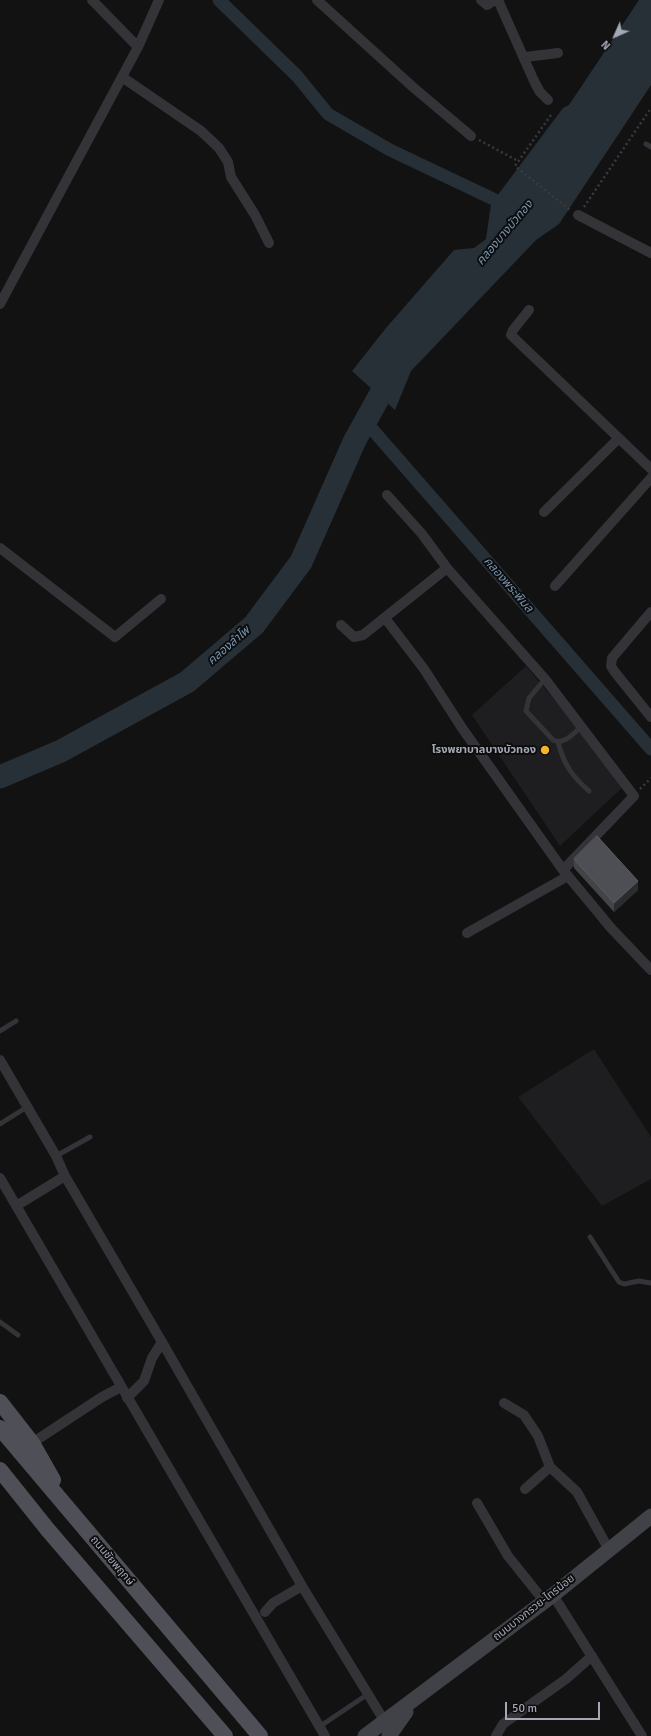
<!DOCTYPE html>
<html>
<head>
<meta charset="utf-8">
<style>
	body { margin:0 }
	#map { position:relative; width:651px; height:1736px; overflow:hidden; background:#121213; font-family:Signika,sans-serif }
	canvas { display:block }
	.north { position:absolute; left:595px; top:16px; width:40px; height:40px; -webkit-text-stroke:3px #0d0d0e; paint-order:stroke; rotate:225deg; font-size:11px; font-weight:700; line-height:16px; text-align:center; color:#a3a8b4 }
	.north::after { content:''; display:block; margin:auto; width:14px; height:18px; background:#a3a8b4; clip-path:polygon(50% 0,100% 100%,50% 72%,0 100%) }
	.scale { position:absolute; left:505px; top:1702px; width:95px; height:18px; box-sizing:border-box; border:2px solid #a3a8b4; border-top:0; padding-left:5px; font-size:12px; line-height:14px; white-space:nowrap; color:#a3a8b4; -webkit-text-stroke:3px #0d0d0e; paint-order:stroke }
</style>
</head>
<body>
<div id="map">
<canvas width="651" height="1736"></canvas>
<div class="north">N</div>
<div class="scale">50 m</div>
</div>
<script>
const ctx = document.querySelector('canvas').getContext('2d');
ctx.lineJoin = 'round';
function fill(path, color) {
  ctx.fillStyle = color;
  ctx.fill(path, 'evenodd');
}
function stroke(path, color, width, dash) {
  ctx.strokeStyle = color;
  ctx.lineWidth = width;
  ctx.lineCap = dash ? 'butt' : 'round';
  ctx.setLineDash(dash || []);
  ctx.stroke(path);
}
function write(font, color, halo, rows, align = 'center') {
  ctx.font = font + ' Signika,"Noto Sans Thai",sans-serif';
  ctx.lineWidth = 4;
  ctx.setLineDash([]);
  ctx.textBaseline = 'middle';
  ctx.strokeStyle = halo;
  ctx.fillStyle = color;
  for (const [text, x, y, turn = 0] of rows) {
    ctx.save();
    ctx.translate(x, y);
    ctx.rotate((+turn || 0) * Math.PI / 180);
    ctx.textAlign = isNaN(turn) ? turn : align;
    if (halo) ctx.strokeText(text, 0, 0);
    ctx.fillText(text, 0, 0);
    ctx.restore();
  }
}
const built = new Path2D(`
	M526 666 625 785 560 846 472 715Z
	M594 1049 651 1137V1179L602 1206 518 1097Z`);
const water = new Path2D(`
	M639 0H651V85L559 224 536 240 411 371 395 410 352 371 386 328 454 250 474 248 486 239 491 204 563 108 569 105Z`);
const canal = new Path2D(`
	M219 0 297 76 328 114 390 150 510 207
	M365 421 651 749`);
const river = new Path2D(`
	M0 777 61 751 187 682 254 625 301 562 355 440 394 370`);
const path = new Path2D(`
	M551 115 515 166 570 210
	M479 140 518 161
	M584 207 651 108
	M640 789 651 778`);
const service = new Path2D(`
	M646 144 651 147
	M545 679 529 698 526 711 553 740C564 745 573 734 581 727
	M558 742C564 765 572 776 589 791
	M0 1031 16 1021
	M0 1124 27 1107
	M56 1156 90 1137
	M590 1237 619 1282 624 1284 639 1281 651 1283
	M0 1322 18 1335
	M319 1727 368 1694`);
const minor = new Path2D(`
	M92 0 138 47
	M317 0 414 88 471 136
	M481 0 487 5 495 0
	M498 0 534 81 540 92 548 100
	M525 57 558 53
	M122 77 201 131 219 148 228 162 231 177 255 215 269 243
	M578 215 651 253
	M0 304 138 47 159 0
	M529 310 513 330 511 335 651 469
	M387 495 422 534 447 568 545 679 634 796 563 870
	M544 512 618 439
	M0 548 115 637 161 599
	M555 586 651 478
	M651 612 612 658 611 666 614 671 651 717
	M385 618 424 669 462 728 563 870 611 928 651 970
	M341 625 354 637 363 635 447 568
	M467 933 568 876
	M0 1060 56 1156 65 1176 162 1342 302 1586 385 1722
	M0 1178 325 1736
	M16 1206 65 1176
	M127 1398 144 1381 152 1358 162 1342
	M504 1403 524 1415 538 1436 550 1467 577 1492 609 1550
	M32 1443 102 1397 121 1387
	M525 1489 550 1467
	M477 1503 508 1556 544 1601
	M553 1595 642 1736
	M265 1612 273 1603 302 1586
	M496 1736 503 1724 566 1679 592 1656`);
const secondary = new Path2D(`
	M365 1736 553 1595 651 1516
	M389 1736 406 1712`);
const primary = new Path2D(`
	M0 1402 32 1443 53 1480
	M0 1428 260 1736
	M0 1470 48 1530 225 1736`);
const wall = new Path2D(`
	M574 859 638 890 614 912 574 868Z`);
const shadedWall = new Path2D(`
	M638 881V890L614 912V903Z`);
const building = new Path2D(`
	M597 836 638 881 614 903 574 859Z`);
const markers = [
	[545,750,5,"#f5b428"]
];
const poiNames = [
	["โรงพยาบาลบางบัวทอง",536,750]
];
const streetNames = [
	["ถนนชัยพฤกษ์",112,1561,50],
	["ถนนบางกรวย-ไทรน้อย",534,1608,-38]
];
const waterNames = [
	["คลองบางบัวทอง",505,233,-50],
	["คลองพระพิมล",508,585,49],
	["คลองลำโพ",229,646,-41]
];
fill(built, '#1e1e20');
fill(water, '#283037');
stroke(canal, '#283037', 13);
stroke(river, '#283037', 23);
stroke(path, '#393a3f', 2.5, [2, 3]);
stroke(service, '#333338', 5);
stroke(minor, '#333338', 10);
stroke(secondary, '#414248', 15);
stroke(primary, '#4f5057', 16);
fill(wall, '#434448');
fill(shadedWall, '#2b2c2e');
fill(building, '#4e4f54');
stroke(building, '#5b5d63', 1);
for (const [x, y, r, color] of markers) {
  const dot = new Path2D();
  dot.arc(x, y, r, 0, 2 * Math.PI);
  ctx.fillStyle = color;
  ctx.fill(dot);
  stroke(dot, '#0d0d0e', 1.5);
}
write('bold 11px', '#a3a8b4', '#0d0d0e', poiNames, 'right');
write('11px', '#a3a8b4', '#0d0d0e', streetNames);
write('italic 12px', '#7895b1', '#0d0d0e', waterNames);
</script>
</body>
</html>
